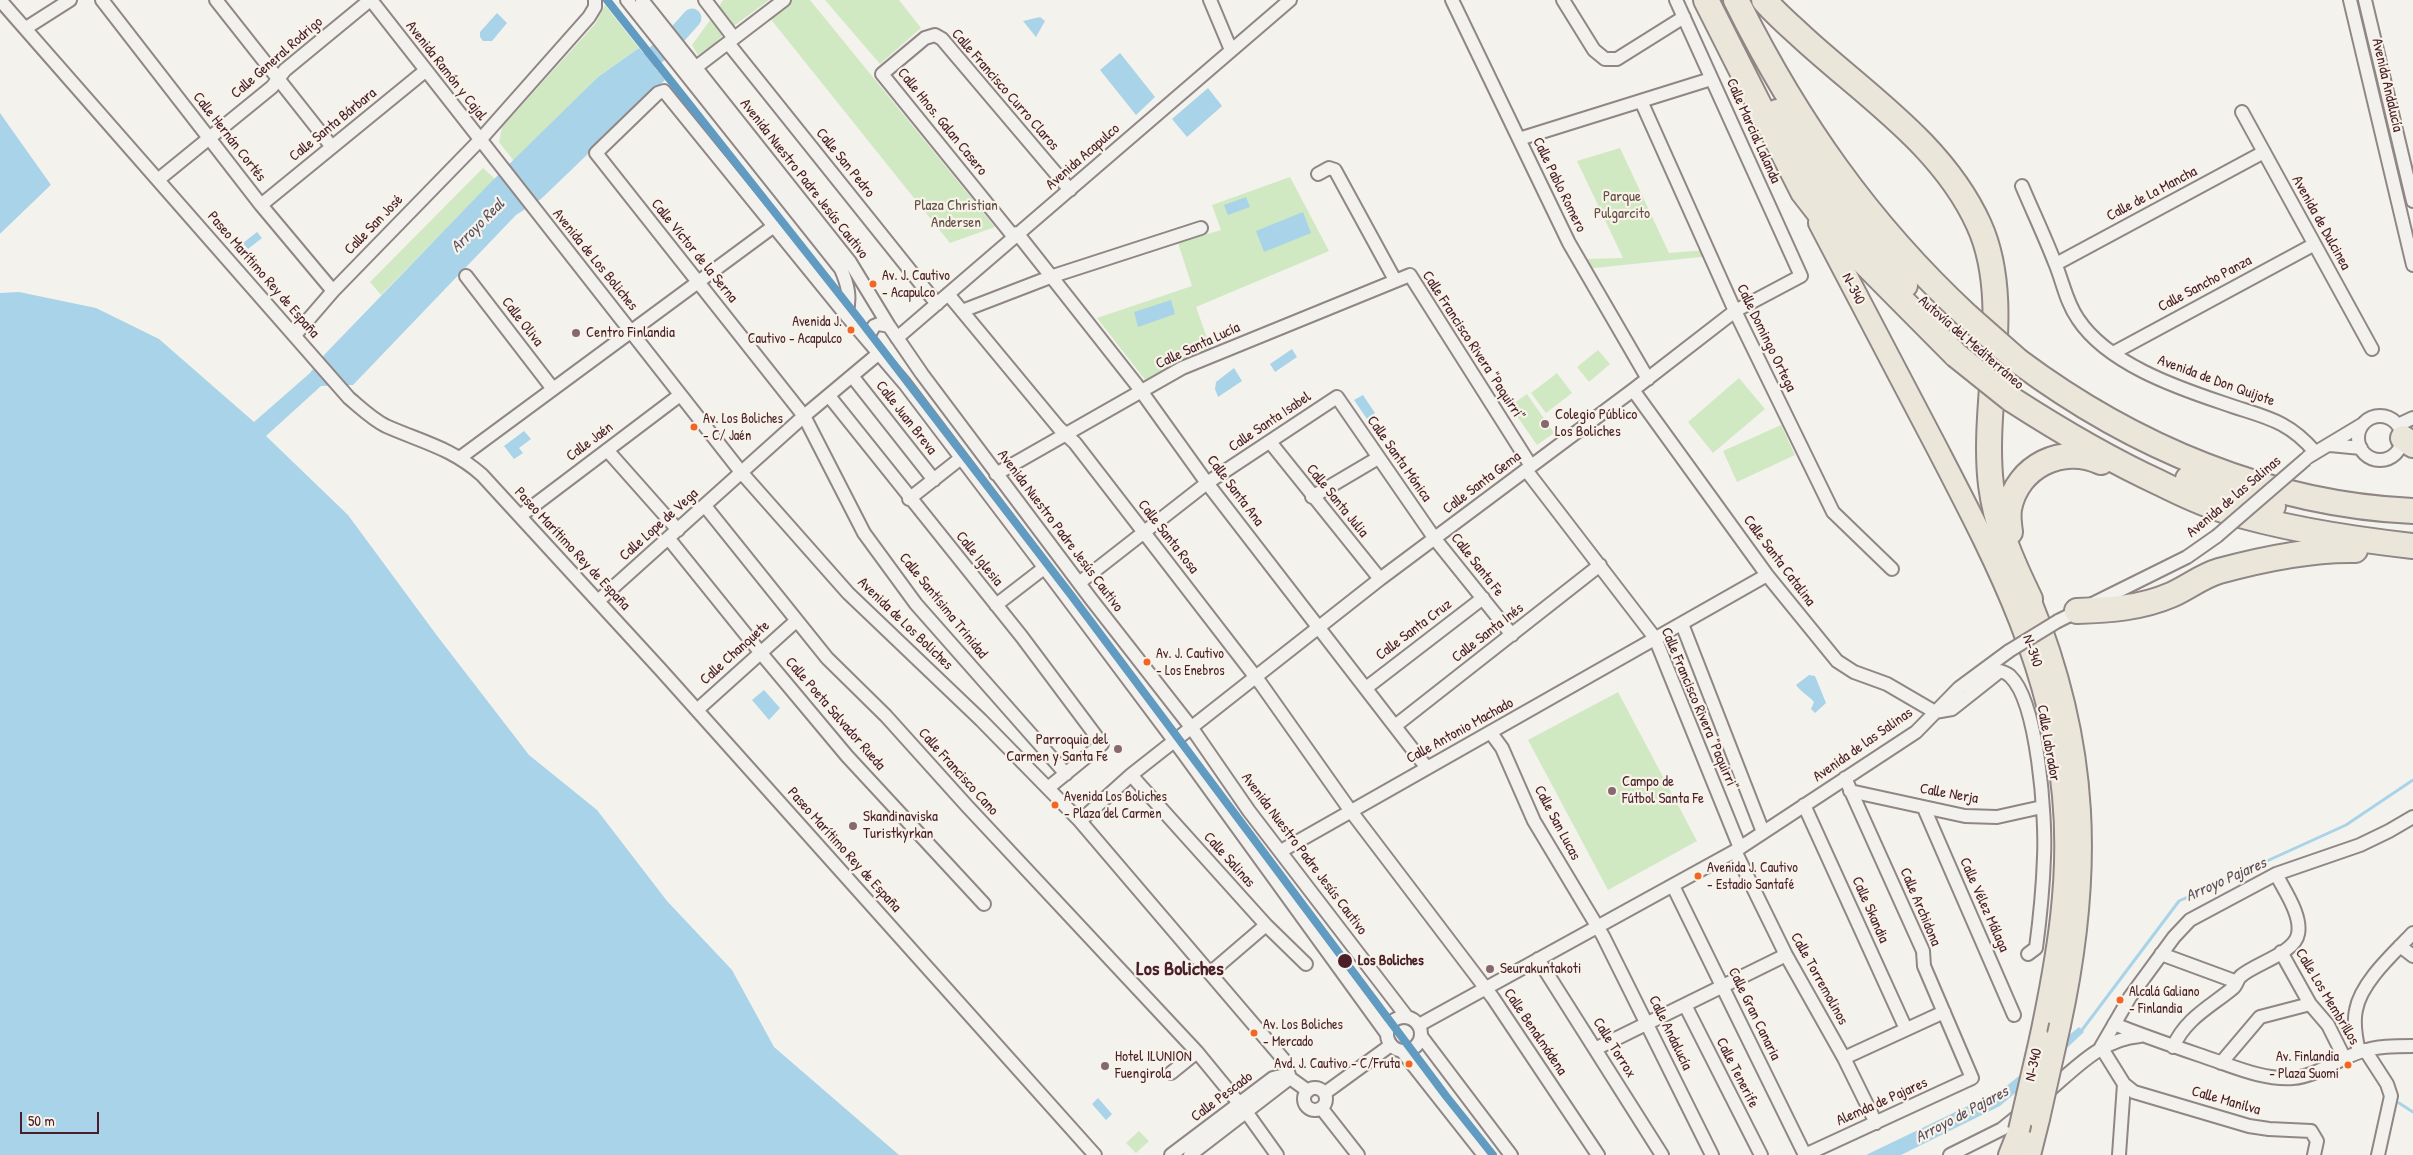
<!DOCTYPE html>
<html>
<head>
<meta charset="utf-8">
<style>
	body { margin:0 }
	#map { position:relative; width:2413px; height:1155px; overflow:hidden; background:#f4f2ec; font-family:"Patrick Hand",sans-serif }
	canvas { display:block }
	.scale { position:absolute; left:20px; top:1112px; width:79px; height:22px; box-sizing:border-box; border:2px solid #4a1f2b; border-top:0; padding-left:6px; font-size:15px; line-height:18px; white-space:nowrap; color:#4a1f2b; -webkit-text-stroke:4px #f7f3e8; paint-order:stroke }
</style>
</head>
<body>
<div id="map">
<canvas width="2413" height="1155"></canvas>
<div class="scale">50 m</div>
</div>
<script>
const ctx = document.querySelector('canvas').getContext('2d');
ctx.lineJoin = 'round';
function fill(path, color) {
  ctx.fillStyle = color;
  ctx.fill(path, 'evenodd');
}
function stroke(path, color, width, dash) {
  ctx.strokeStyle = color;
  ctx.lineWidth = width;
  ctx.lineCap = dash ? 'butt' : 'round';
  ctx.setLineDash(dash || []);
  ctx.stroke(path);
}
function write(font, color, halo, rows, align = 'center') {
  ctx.font = font + ' "Patrick Hand",sans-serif';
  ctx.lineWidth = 4.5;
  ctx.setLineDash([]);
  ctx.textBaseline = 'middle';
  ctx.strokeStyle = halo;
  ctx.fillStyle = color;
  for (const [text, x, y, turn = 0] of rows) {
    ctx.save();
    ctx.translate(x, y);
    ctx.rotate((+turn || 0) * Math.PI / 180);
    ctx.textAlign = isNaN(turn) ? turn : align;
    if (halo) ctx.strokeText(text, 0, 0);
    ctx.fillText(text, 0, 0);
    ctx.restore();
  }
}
const green = new Path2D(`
	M723 0H769L731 28 717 10Z
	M792 0H810L995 227 950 243 769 17Z
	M825 0H899L921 28 880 64Z
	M605 5 639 48 598 77 514 161 499 142 502 127 596 23Z
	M713 16 726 32 711 47 698 55 692 45Z
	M1620 148 1669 253 1707 250 1710 256 1585 269 1581 262 1586 259 1623 258 1577 161Z
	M483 168 495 179 381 295 370 282Z
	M1290 177 1329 251 1196 307 1212 352 1175 364 1146 381 1097 318 1192 286 1178 243 1221 230 1212 205Z
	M1598 350 1610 364 1589 382 1577 367Z
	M1557 373 1572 393 1546 413 1531 393Z
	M1739 378 1765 409 1713 453 1688 422Z
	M1527 394 1554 433 1537 445 1510 406Z
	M1781 425 1795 455 1737 482 1723 451Z
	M1618 692 1697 841 1608 890 1528 740Z
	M1139 1131 1149 1141 1136 1153 1126 1143Z`);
const water = new Path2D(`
	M497 13 507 23 492 41H483L480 37V32Z
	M1040 17 1045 21 1036 37 1023 21Z
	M639 48 665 80 541 199 516 215 353 385 321 386 266 436 348 515 438 637 529 755 597 810 667 901 732 970 774 1047 899 1155H0V293L19 292 96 308 159 339 254 422 310 373 325 354 491 182 598 77Z
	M1120 53 1155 97 1136 115 1100 70Z
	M1208 88 1222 106 1187 137 1172 119Z
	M0 113 51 185 0 234Z
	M1246 197 1250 207 1228 215 1224 205Z
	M1303 212 1311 233 1264 252 1256 231Z
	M257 232 262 238 248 249 243 243Z
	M1171 300 1175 314 1138 327 1134 312Z
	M1292 349 1297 357 1275 372 1270 364Z
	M1234 368 1242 381 1218 397 1215 389 1216 382Z
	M1363 395 1375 413 1367 419 1354 400Z
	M524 431 531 439 519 448 523 453 514 459 504 446Z
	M1809 675 1815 676 1826 703 1815 713 1811 709 1814 702C1808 695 1802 693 1796 685Z
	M764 690 780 708 769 720 752 700Z
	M2079 1027 2084 1032 2054 1060 2000 1106 1901 1155H1866L2003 1089Z
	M1098 1098 1112 1114 1106 1120 1092 1104Z`);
const pier = new Path2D(`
	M51 185 53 187 0 237V234Z`);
const stream = new Path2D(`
	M2082 1030 2179 901 2346 825 2413 780
	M2399 1103 2413 1112`);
const river = new Path2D(`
	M631 75 668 45 692 18`);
const street = new Path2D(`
	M0 0 349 398C361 408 372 419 386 426 422 442 452 448 482 475L661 670 1095 1155
	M102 0 261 205 333 291
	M216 0 332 147
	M371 0 741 472 848 593 981 720 1080 821 1284 1060 1290 1078 1308 1091
	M627 0 841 269C848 285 851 298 846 315L905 384 1053 579 1184 754 1387 1034
	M642 0 850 262 889 326 922 374 1091 599 1191 727 1249 811 1407 1017
	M705 0 734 38
	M1210 0 1231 50
	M1452 0 1569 243 1648 379
	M1563 0 1594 50 1605 59H1617L1684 17
	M2350 0 2413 265
	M2365 0 2413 201
	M26 28 70 0
	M728 43 937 304
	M695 68 784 0
	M1641 101 1735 311 1833 512 1892 569
	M2242 112 2372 349
	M1519 139 1711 79
	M1318 174 1329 168 1335 170 1395 280
	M159 179 272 87 285 70 370 0
	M2022 186C2033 212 2045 237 2055 263 2063 282 2066 302 2078 319 2107 363 2175 387 2223 403 2262 417 2286 418 2315 452
	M261 205 425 71
	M1017 233 1136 384 1207 483 1427 768
	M1014 237 882 74 925 38 935 35 942 39 1070 190
	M2056 264 2264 152
	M466 276 553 389
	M948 294 1059 428 1075 443 1261 684 1350 810 1493 998 1598 1155
	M962 311 1053 276 1201 228
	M846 315 664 91 658 93 596 153 804 416 864 533 916 604 1066 774
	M295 335 333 291 480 140 589 17 595 7V0
	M897 338 1290 0
	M867 339 874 326 879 324 889 326
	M2113 353 2313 245
	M852 376 934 480
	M1633 390 1767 575 1837 661 1854 672 1887 684 1935 712 1952 709 2000 671C2003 672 2007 673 2010 676 2038 702 2046 818 2044 857 2043 887 2040 918 2036 948L2028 954
	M829 396 1022 637 1102 744 1048 788
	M2358 438a22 22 0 1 1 44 0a22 22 0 1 1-44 0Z
	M2398 425 2413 418
	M1270 442 1380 579
	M2330 445 2361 448
	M607 450 678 530
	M461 457 774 226
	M2308 457 2363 424
	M1526 470 1655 638 1740 848
	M996 474 1182 368 1410 275 1531 466
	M1312 497 1378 458
	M909 499 961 458
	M705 506 827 658 886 716 967 806 1197 1052 1247 1113 1277 1155
	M520 516 680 395
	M669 539 760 652 847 756 984 904
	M1079 583 1207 483 1337 397 1435 539 1512 635
	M598 601 804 416 878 354
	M996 605 1044 568
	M2058 621 2187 557 2217 536
	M1682 624 1763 832
	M1366 688 1483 598
	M697 710 796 621
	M1395 726 1600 565
	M1491 733 1502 748 1534 821 1603 936 1712 1155
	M1131 775 1266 925 1306 964
	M1850 791 1965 816 1997 817 2042 807
	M1804 805 1906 1029
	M1924 808 2014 1015
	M1080 821 1131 775 1380 579 1633 390 1735 311 1801 276 1676 0
	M1281 851 1767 575
	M1735 851 1786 955 1844 1058 1876 1123
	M1673 886 1805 1155
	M2400 946 2413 956
	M2281 952 2310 1004 2328 1025 2345 1059
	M2161 954 2237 982
	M1538 959 1662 1155
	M1210 973 1266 925
	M1685 1005 1761 1155
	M1387 1034a17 17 0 1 1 34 0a17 17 0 1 1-34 0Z
	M2114 1024C2146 1037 2179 1048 2211 1059 2237 1068 2265 1080 2293 1078 2317 1076 2338 1059 2360 1052 2377 1046 2395 1046 2413 1046
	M1419 1025 1735 851 1916 732 1959 688 2009 651
	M1421 1036 1511 1155
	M2101 1047 2130 997 2174 937 2190 920 2276 874 2360 845 2389 831 2413 817
	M2101 1047 2124 1084 2119 1155
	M2173 1047C2186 1018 2210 1007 2233 988 2237 985 2237 979 2241 976 2254 964 2295 953 2298 934 2302 915 2284 890 2276 874
	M1595 1049 1786 955
	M2365 1050 2387 1084 2391 1096 2378 1155
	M1402 1051 1484 1155
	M2359 1052C2356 1039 2353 1023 2356 1010 2361 982 2394 953 2413 933
	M1844 1058 1944 1012
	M2221 1063 2260 1017 2310 1004
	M1171 1073 1197 1052
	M2124 1084 2134 1092 2249 1126 2269 1129 2311 1131 2317 1141 2314 1155
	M1304 1099a11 11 0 1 1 22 0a11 11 0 1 1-22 0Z
	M1325 1093 1391 1045
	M2044 1095C2073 1071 2100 1039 2140 1036
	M1322 1109 1358 1155
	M1171 1155 1273 1078 1281 1076 1290 1078
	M1190 1155 1290 1078
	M1805 1155 1972 1078 1924 966 1923 951 1845 778
	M1950 1155 2002 1129 2023 1112`);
const primary = new Path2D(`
	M1819 223C1858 298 1897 373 1937 448 1996 562 2051 665 2063 796 2071 879 2057 959 2040 1039
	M2030 599C2090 744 2093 873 2060 1025
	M2009 1155 2019 1130
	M2030 1155 2039 1119`);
const highway = new Path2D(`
	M1706 0 1803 192 1835 233 1956 355
	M1736 0C1796 121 1868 224 1967 316
	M1764 0C1775 13 1789 25 1802 37 1865 95 1943 145 1979 225 2014 302 1981 403 1991 485 1996 526 2012 562 2030 599
	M1777 112 1833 197 1905 285
	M2018 361C2132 446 2270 505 2413 511
	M2011 399C2059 430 2108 459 2160 483 2180 493 2201 503 2223 510 2284 529 2350 539 2413 546
	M2403 438 2413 445
	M2188 479 2273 506
	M2010 532C2009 525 2008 516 2009 509 2017 466 2063 444 2101 462
	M2077 611C2109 610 2141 608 2171 595 2187 588 2202 576 2219 571 2263 559 2310 549 2355 550`);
const streetBridge = new Path2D(`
	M2217 536 2306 459
	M2009 651 2058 621`);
const primaryBridge = new Path2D(`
	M2039 1119 2060 1025
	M2019 1130 2040 1039`);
const highwayBridge = new Path2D(`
	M1967 316 2018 361
	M1956 355 2011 399`);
const rail1 = new Path2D(`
	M607 0 859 319 1071 595 1446 1096 1493 1155`);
const markers = [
	[873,284,4.5,"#f26522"],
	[851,330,4.5,"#f26522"],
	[576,333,5,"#86696f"],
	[1545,424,5,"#86696f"],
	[694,427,4.5,"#f26522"],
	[1147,662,4.5,"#f26522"],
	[1118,749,5,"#86696f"],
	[1612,791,5,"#86696f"],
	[1055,805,4.5,"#f26522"],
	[853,826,5,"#86696f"],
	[1698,876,4.5,"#f26522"],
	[1345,961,8,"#4a1f2b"],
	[1490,969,5,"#86696f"],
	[2120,1000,4.5,"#f26522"],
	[1254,1033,4.5,"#f26522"],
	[1409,1064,4.5,"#f26522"],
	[2348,1065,4.5,"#f26522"],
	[1105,1066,5,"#86696f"]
];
const busNames = [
	["Av. J. Cautivo",882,276],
	["- Acapulco",882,293],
	["Avenida J.",842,322,"right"],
	["Cautivo - Acapulco",842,339,"right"],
	["Av. Los Boliches",703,419],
	["- C/ Jaén",703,436],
	["Av. J. Cautivo",1156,654],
	["- Los Enebros",1156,671],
	["Avenida Los Boliches",1064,797],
	["- Plaza del Carmen",1064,814],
	["Avenida J. Cautivo",1707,868],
	["- Estadio Santafé",1707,885],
	["Alcalá Galiano",2129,992],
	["- Finlandia",2129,1009],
	["Av. Los Boliches",1263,1025],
	["- Mercado",1263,1042],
	["Av. Finlandia",2339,1057,"right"],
	["- Plaza Suomi",2339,1074,"right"],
	["Avd. J. Cautivo - C/Fruta",1400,1064,"right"]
];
const streetNames = [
	["Calle General Rodrigo",277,58,-41],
	["Avenida Ramón y Cajal",446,71,52],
	["Avenida Andalucía",2387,85,77],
	["Calle Francisco Curro Claros",1005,90,49],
	["Calle Hnos. Galan Casero",942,122,51],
	["Calle Santa Bárbara",333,125,-39],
	["Calle Marcial Lalanda",1753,131,66],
	["Calle Hernán Cortés",229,137,52],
	["Avenida Acapulco",1083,157,-41],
	["Calle San Pedro",845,163,51],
	["Avenida Nuestro Padre Jesús Cautivo",804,179,52],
	["Calle Pablo Romero",1559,185,64],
	["Calle de La Mancha",2152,194,-28],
	["Avenida de Dulcinea",2321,223,61],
	["Calle San José",374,225,-46],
	["Calle Víctor de la Serna",694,251,51],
	["Avenida de Los Boliches",595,260,51],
	["Paseo Marítimo Rey de España",263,275,49],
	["Calle Sancho Panza",2205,284,-28],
	["N-340",1853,289,62],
	["Calle Oliva",522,322,52],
	["Calle Domingo Ortega",1766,338,64],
	["Autovía del Mediterráneo",1971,343,41],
	["Calle Santa Lucía",1198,346,-25],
	["Calle Francisco Rivera \"Paquirri\"",1473,346,57],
	["Avenida de Don Quijote",2216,381,20],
	["Calle Juan Breva",906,418,52],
	["Calle Santa Isabel",1270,422,-34],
	["Calle Jaén",590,442,-37],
	["Calle Santa Mónica",1399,459,55],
	["Calle Santa Gema",1482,483,-37],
	["Calle Santa Ana",1235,491,53],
	["Avenida de las Salinas",2234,497,-40],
	["Calle Santa Julia",1337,501,51],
	["Calle Lope de Vega",659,525,-42],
	["Avenida Nuestro Padre Jesús Cautivo",1060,531,53],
	["Calle Santa Rosa",1168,537,52],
	["Paseo Marítimo Rey de España",572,549,47],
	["Calle Iglesia",979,559,51],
	["Calle Santa Catalina",1779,561,53],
	["Calle Santa Fe",1477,565,52],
	["Calle Santísima Trinidad",943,606,51],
	["Avenida de Los Boliches",905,624,44],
	["Calle Santa Cruz",1414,630,-37],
	["Calle Santa Inés",1488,633,-38],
	["N-340",2032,651,71],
	["Calle Chanquete",735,653,-42],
	["Calle Francisco Rivera \"Paquirri\"",1699,709,67],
	["Calle Poeta Salvador Rueda",835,714,49],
	["Calle Antonio Machado",1460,731,-29],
	["Calle Labrador",2048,743,80],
	["Avenida de las Salinas",1863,745,-35],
	["Calle Francisco Cano",958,772,48],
	["Calle Nerja",1949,794,10],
	["Calle San Lucas",1557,823,62],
	["Paseo Marítimo Rey de España",844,850,48],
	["Avenida Nuestro Padre Jesús Cautivo",1304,854,53],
	["Calle Salinas",1229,860,48],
	["Calle Vélez Málaga",1984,905,66],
	["Calle Archidona",1920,907,67],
	["Calle Skandia",1870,910,66],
	["Calle Torremolinos",1819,979,61],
	["Calle Los Membrillos",2327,997,59],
	["Calle Gran Canaria",1754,1014,64],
	["Calle Benalmádena",1535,1032,56],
	["Calle Andalucía",1670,1033,64],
	["Calle Torrox",1614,1048,58],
	["N-340",2034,1065,-77],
	["Calle Tenerife",1737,1073,63],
	["Calle Pescado",1222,1097,-37],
	["Calle Manilva",2226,1101,16],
	["Alemda de Pajares",1882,1102,-24]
];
const parkNames = [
	["Parque",1622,197],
	["Pulgarcito",1622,214],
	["Plaza Christian",956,206],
	["Andersen",956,223]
];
const poiNames = [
	["Centro Finlandia",586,333],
	["Colegio Público",1555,415],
	["Los Boliches",1555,432],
	["Parroquia del",1108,740,"right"],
	["Carmen y Santa Fe",1108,757,"right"],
	["Campo de",1622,782],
	["Fútbol Santa Fe",1622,799],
	["Skandinaviska",863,817],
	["Turistkyrkan",863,834],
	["Seurakuntakoti",1500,969],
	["Hotel ILUNION",1115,1057],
	["Fuengirola",1115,1074]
];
const stopNames = [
	["Los Boliches",1358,961]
];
const waterNames = [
	["Arroyo Real",478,226,-45],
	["Arroyo Pajares",2226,880,-24],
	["Arroyo de Pajares",1962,1115,-28]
];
const districtNames = [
	["Los Boliches",1180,970]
];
fill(green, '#d0e9c2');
fill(water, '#a8d3e9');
fill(pier, '#f4f2ec');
stroke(stream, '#a8d3e9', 3);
stroke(river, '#a8d3e9', 19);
stroke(street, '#8f8685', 16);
stroke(primary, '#8f8685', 24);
stroke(highway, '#8f8685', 28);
stroke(street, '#f2f1ed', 12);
stroke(primary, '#ebe6da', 20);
stroke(highway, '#ebe6da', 24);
stroke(streetBridge, '#8f8685', 16, []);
stroke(primaryBridge, '#8f8685', 24, []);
stroke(highwayBridge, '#8f8685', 28, []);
stroke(streetBridge, '#f2f1ed', 12);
stroke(primaryBridge, '#ebe6da', 20);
stroke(highwayBridge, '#ebe6da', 24);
stroke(rail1, '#619bc1', 8);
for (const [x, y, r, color] of markers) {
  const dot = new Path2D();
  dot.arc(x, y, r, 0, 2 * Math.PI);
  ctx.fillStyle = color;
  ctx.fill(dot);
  stroke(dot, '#f7f3e8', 2);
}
write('14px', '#4a1f2b', '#f7f3e8', busNames, 'left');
write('15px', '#4a1f2b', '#f7f3e8', streetNames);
write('15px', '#645048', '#f7f3e8', parkNames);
write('15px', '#4a1f2b', '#f7f3e8', poiNames, 'left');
write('bold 15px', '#4a1f2b', '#f7f3e8', stopNames, 'left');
write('italic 16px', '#5c5164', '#f7f3e8', waterNames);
write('bold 20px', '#4a1f2b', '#f7f3e8', districtNames);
</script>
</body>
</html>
